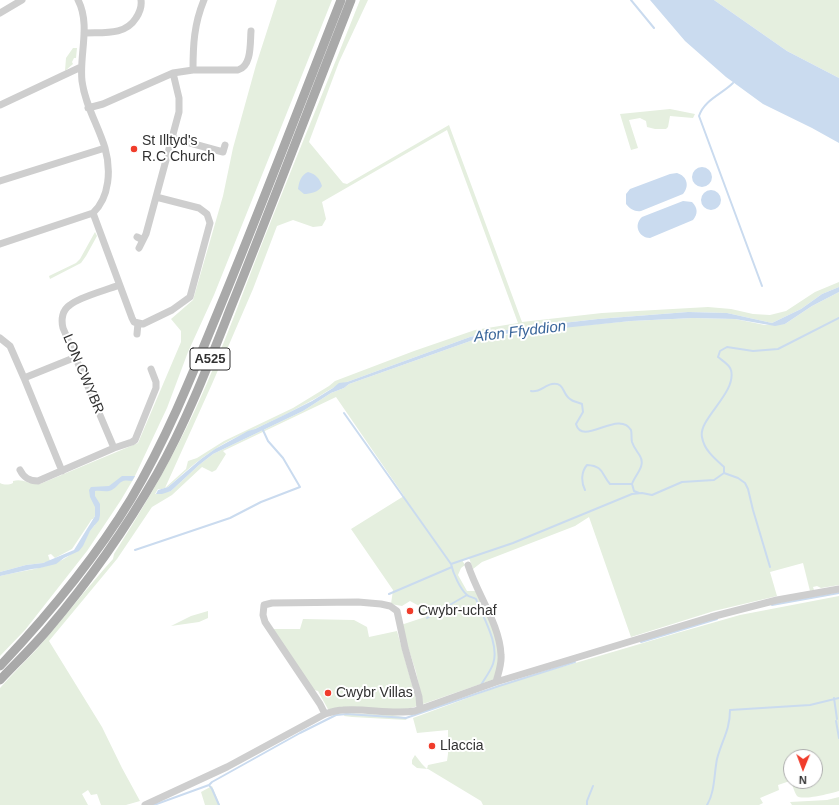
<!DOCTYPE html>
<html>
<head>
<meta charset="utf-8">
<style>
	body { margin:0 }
	#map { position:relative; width:839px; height:805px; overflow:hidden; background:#fff; font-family:Arial,sans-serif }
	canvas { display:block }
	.north { position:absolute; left:783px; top:749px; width:40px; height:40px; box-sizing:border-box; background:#fff; border:1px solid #adadad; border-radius:50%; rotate:181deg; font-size:11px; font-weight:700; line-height:16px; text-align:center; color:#313131 }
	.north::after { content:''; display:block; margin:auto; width:14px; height:18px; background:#f03c2b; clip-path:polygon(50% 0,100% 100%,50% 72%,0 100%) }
</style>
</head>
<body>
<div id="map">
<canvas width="839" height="805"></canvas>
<div class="north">N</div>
</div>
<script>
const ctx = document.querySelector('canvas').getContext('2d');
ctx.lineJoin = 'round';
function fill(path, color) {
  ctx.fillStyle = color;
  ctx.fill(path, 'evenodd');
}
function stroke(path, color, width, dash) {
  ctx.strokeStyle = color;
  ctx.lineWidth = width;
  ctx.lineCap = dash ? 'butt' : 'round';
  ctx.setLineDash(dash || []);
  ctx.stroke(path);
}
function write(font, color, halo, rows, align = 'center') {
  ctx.font = font + ' Arial,sans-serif';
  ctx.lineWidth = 4;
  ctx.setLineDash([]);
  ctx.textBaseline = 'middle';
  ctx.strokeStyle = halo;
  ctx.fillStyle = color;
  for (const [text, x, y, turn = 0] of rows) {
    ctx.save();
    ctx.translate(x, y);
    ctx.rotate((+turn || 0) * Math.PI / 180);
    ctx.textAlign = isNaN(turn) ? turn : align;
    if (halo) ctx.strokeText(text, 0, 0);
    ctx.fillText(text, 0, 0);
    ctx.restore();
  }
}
const green = new Path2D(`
	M277 0H332L214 295 188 352 167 408 134 478 121 500 87 551 25 630 0 656V576C33 568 73 568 89 532 90 530 93 528 95 525 96 523 95 518 95 516L93 519H92L72 549 55 558 51 554 48 555 50 561 43 563 26 565 0 572V483C4 485 9 485 13 483V481C23 478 30 485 40 484L138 443 181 342V331L171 319 193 300 223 196 233 148 256 65Z
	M360 0H368L339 62 309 142 343 183 347 184 449 125 522 322 602 313 708 307 731 309 753 314 770 315 786 311 815 292 839 282V287L822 294 801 309 772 323 727 313 688 312 598 319 528 327 492 332 470 337 347 382C336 384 321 396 309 402 292 411 275 420 257 428 240 435 223 443 208 454 194 463 181 476 168 487L162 489H158L155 494 171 491 199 465 213 454 303 411 331 393 344 388 349 384 476 339 554 328 631 321 693 318 735 319 765 325 785 324 812 306 839 292V585L821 588 817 586 813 587 814 590 810 591 803 563 770 572 777 596 714 611 631 637 589 517 575 526 482 562 473 569 469 558 462 560 465 565 461 568 458 575 467 591H477L494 632 500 652 495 679 423 704 416 672 401 625 425 617 421 607 410 601 402 606 391 604 393 590 351 529 404 496 336 397 223 451 226 454 216 470 212 472 202 467 172 495 152 507 117 559 49 641 102 727 122 768 140 801 126 805H101L97 794 91 795 88 790 82 794 88 805H0V688C11 675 24 663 36 650 62 620 86 589 113 559L114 554C144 507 172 459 196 408 224 347 246 283 271 221 300 147 331 74 360 0ZM447 130 518 323 475 330 414 351 335 381 329 386 293 408 224 441 197 458 188 461 186 469 165 488 212 384 253 289 277 226 293 220 313 227 322 226 326 219 322 202Z
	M714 0H839V78L787 51Z
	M73 48H77L76 58H74L72 62 73 64 65 71 66 58Z
	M670 109 695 114 693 118 670 116 668 127 666 129H655L647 127 646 121 640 118 629 120 638 148 631 150 620 114Z
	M95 232 97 236 86 256 81 263 50 279 49 276 76 263 80 259Z
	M839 596V791C832 793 802 801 797 796 794 792 793 785 790 781L778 785 779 790 760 798 763 803 759 805H483L481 801 428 769 417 768 412 764V760L415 755 422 764 427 769 428 765 447 761 448 754V730L417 733 413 718 511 682 677 633 740 615ZM791 757H815V781H791Z
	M208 611V618L199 622 171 626 191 616Z
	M303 619 354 620 367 627 369 637 397 631 418 706 407 709 329 711 318 691 314 690 273 629H300Z
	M345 713 393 715 403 717 407 720 352 717 344 716Z
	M212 786 220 805H205L201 792Z
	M839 797V805H792L790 802 827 800Z`);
const water = new Path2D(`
	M650 0H714L787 51 839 78V143L812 128 763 104 726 77 685 41Z
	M692 177a10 10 0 1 1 20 0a10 10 0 1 1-20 0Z
	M308 172C316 174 320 179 322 186 319 192 310 194 304 194L298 189C299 182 301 175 308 172Z
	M677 173C687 176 690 186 683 194L641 211C635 212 630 209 626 204V194L630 189 670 174Z
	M701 200a10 10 0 1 1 20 0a10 10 0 1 1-20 0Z
	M683 201 692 202C698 208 698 214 693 220L650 238C639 238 633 225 642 217Z
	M839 287V292L812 306 785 324 775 326 735 319 693 318 631 321 504 334 476 339 349 384 344 388 331 393 303 411 213 454 199 465 171 491 162 494H156L158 490 168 487 201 459 215 449 248 431 255 429 280 417 312 401 333 388 339 383 347 382 470 337 492 332 528 327 598 319 688 312 727 313 772 323 801 309 822 294Z
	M122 476H135L132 481C117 478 121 487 109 491 104 492 100 490 95 491V496L100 504V515L99 520 90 531 83 546 79 551 64 558 56 564 40 568 32 569 0 576V572L26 565 43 563 74 550 95 516V507L90 497 89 490 91 487 109 486Z`);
const stream = new Path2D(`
	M631 0 654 28
	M733 83C722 94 704 100 699 116L762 286
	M531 391C539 393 545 385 552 384 565 382 562 394 570 399 573 402 578 402 582 404L583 412 576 424C582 447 619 409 631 430 632 433 631 438 632 442 634 448 637 451 640 456 646 466 635 475 632 484
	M344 413 451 564C453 573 460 589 467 595 469 597 473 597 476 599 483 617 500 645 493 664 490 672 485 678 481 685
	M724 473 738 478 745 483 748 489 753 510 770 567
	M585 490C581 482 581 472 587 465 604 466 601 474 610 484H632L634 491 639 493
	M135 550 230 518 261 502 300 487 283 458 268 441 262 428
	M451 564 513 543 632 494 642 493 652 495 682 482 714 480 724 473V467C715 459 704 450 702 437 698 419 737 393 731 370 730 365 723 361 718 357L720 351 727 347 753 351 778 349 839 318
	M389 594 452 567
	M772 605 839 593
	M427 618 467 595
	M641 642 717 619
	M834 698 837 719
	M836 721 839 738
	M154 805 209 785
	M219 805 212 789 209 785 212 782 300 733 336 715 347 714 406 718 499 686 575 662
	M587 805V801L593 786
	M707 805C715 792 714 774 717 759 722 740 730 730 730 710L810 705 839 698`);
const minor = new Path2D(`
	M0 13 22 0
	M84 33C103 32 125 36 136 18 140 12 142 7 141 0
	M193 70C193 45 194 24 204 0
	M0 105 81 67
	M88 108 103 104 173 73 193 70H238C252 66 250 43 251 31
	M172 138 223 152 225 145
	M0 181 105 148
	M93 213 132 318 134 322 143 324 172 310 190 297 210 223 207 214 199 208 156 197
	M137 237 143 240 146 234 179 112V98L173 73
	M0 244 93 213C110 197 111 169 105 148 98 125 85 105 82 81 79 55 91 25 78 0
	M139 248 143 240
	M137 334 138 323
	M0 338 10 346 24 378 62 471
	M24 378 76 357
	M114 448 63 328C61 320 62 310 70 305 79 297 107 290 119 285
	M20 470C24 478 29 481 38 481L114 448 132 442 135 440 156 388V382L151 369
	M468 565C477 594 500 625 501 655 502 664 498 674 496 682
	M325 714 320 704 265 622 263 615 264 605 272 603 358 602 381 604 390 606 397 611 405 648 419 697 420 709
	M145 805 227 767 325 714C331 712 337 710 343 710 367 708 391 715 415 711L496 682 711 617 777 600 839 589`);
const major = new Path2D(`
	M0 666C48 615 94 560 131 499 167 438 193 373 220 307 262 205 301 102 341 0
	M0 680C16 663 33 647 48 629 89 581 126 528 157 474 187 421 209 363 231 307 272 205 311 102 351 0`);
const markers = [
	[134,149,4,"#f03c2b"],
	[410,611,4,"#f03c2b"],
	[328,693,4,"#f03c2b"],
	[432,746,4,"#f03c2b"]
];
const shields = [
	[210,359,40]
];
const shieldNames = [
	["A525",210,359]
];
const poiNames = [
	["St Illtyd's",142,141],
	["R.C Church",142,157],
	["Cwybr-uchaf",418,611],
	["Cwybr Villas",336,693],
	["Llaccia",440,746]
];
const streetNames = [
	["LON CWYBR",83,374,67]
];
const waterNames = [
	["Afon Ffyddion",520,332,-7]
];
fill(green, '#e5efdf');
fill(water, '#cadbef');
stroke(stream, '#cadbef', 2);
stroke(minor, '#cecece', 7);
stroke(major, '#a9a9a9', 9);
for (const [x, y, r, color] of markers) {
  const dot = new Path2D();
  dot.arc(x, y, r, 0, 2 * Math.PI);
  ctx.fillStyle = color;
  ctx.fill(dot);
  stroke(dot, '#fff', 1.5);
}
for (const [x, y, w] of shields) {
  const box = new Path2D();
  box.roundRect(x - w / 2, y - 11, w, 22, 3);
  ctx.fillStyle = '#fff';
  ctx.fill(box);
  stroke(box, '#313131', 1);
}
write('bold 13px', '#313131', null, shieldNames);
write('14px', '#313131', '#fff', poiNames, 'left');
write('14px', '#313131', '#fff', streetNames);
write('italic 15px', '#39659a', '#fff', waterNames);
</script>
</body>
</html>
